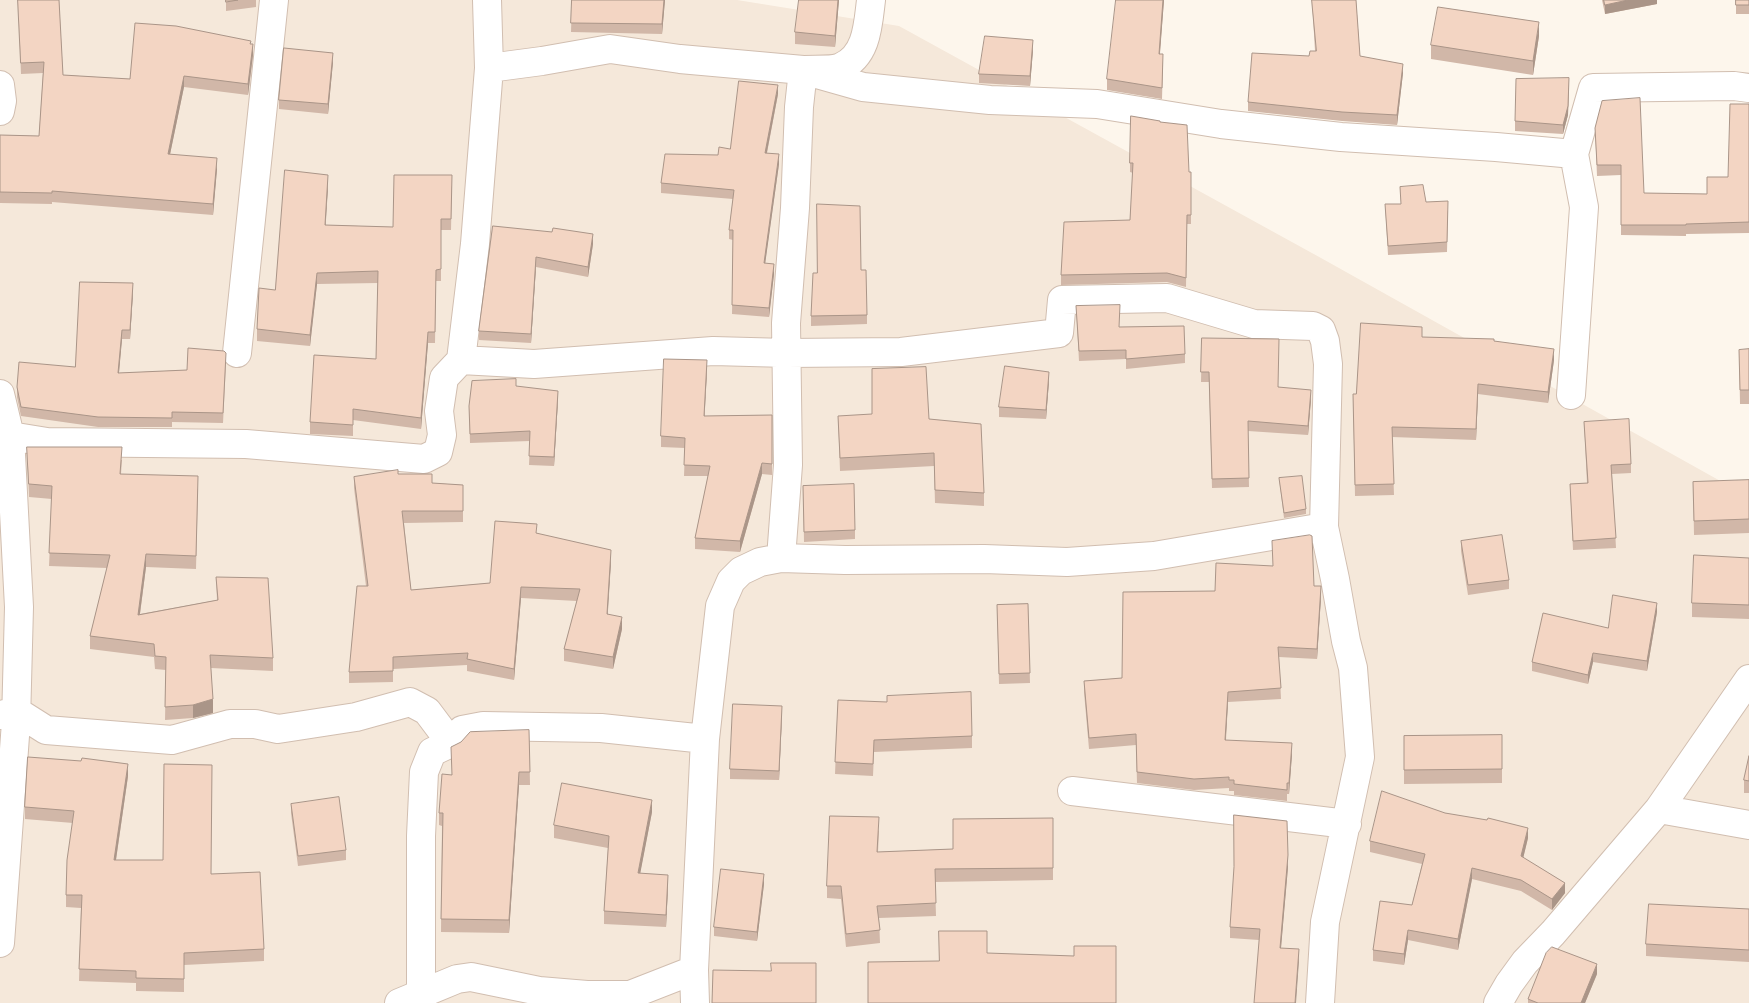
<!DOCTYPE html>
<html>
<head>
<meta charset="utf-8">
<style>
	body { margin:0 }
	canvas { display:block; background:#fdf6ec }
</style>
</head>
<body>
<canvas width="1749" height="1003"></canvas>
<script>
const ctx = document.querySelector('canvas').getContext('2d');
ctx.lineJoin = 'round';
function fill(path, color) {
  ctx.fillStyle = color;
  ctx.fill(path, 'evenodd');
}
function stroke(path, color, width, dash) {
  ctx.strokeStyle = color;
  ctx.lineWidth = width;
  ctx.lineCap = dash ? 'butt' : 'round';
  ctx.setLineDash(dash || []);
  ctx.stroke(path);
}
const residential = new Path2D(`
	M0 0H737L899 26 1321 258 1749 497V1003H0Z`);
const minor = new Path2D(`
	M489 68 542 61 610 49 680 59 803 70 863 87 990 100 1097 104 1221 124 1341 137 1496 147 1574 154 1593 88 1734 86 1749 88
	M0 85 2 101 0 111
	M237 353 274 0
	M461 360 475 244 489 68 487 0
	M0 394 10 436 19 607 16 722 0 943
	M1571 395 1584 207 1574 154
	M10 436 47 442 246 444 424 459 438 452 442 435 439 411 444 378 461 360 534 364 713 351 787 353 901 352 1059 333 1062 300 1167 298 1254 324 1313 326 1321 330 1325 341 1328 364 1324 527 1335 579 1346 641 1353 668 1360 757 1325 922 1320 1003
	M781 558 788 465 786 323 795 208 799 107 803 70C813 69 833 71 841 67 867 56 868 25 871 0
	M1 715 16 711 46 730 172 740 230 724H255L278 729 356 717 410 702 427 711 451 743
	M1072 791 1347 824
	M1659 809 1749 825
	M421 993V836L424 772 432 752 451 743 462 730 483 726 601 728 705 739
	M399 1003 457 979 471 977 539 991 587 995H630L694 970
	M695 1003 694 970 705 739 720 606 731 581 741 571 760 562 781 558 845 560 984 559 1067 562 1154 556 1324 527
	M1498 1003 1509 984 1525 962 1553 933 1659 809 1749 679`);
const wall = new Path2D(`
	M18 0H59L63 75 130 79 251 44 253 55 248 95 184 87 170 154 217 169 213 215 52 202V204L0 203V135L39 136 43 73 21 74Z
	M226 0H256V7L226 11Z
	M572 0H665L662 34 571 32Z
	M839 0 835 47 795 44V32Z
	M1164 0 1160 54 1163 64 1162 99 1107 90V79Z
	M1312 0H1356L1360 56 1403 73 1397 125 1342 121 1248 111V102L1309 56 1315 51Z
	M1602 0H1657V4L1605 14Z
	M1736 0H1749V14H1736Z
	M1539 36 1533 75 1431 59V45Z
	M1033 50 1030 86 979 83V74Z
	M333 62 328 114 279 109V100Z
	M1569 88 1568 115 1563 134 1515 131V121Z
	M778 94 767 153 779 164 765 263 774 274 769 317 732 314 733 240 729 239V230L733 199 661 193V183L730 149Z
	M1749 104V233L1686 234V236L1621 235V175L1597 176 1595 128 1644 193 1707 194 1728 177Z
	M1160 122 1189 172H1191V224H1187L1186 287 1167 282 1061 285V275L1130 220 1133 173 1130 172V163Z
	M452 186 451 230H441V281H436L435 343H428L421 429 353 420V436L310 434V422L376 359 378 283 317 284 310 346 257 341V329L275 290 328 187 325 225 393 227Z
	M1400 187 1426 202 1448 211 1447 252 1388 255 1385 204H1401Z
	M493 226 593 244 588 277 536 267 531 343 479 340V331Z
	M861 270 867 315V324L811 326V316L817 273Z
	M133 293 130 339H122L119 373 187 370 226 363 223 423 172 422V427H98L21 416 17 397V387L75 367Z
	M1076 306 1119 327 1185 354V363L1126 369V359L1079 361Z
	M1422 337 1494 341 1554 360 1548 403 1478 394 1476 440 1392 437 1394 495 1355 496 1353 394H1356Z
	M1202 338 1279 387 1311 399 1308 435 1248 431 1249 487 1212 488 1209 382H1201Z
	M1749 349V404H1740L1739 350Z
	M707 371 704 416 772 415V475L762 474 740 552 695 549V538L708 476H684L685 448 661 447V436Z
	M1049 381 1046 419 999 417V407Z
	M558 400 554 466 529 465 530 441 470 443 469 406Z
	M838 416 929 419 984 493V506L935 503 934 466 840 471Z
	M1584 422 1631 464V473L1612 474 1616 548 1573 550 1570 484 1587 483Z
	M27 447 122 460 121 474 198 489 196 569 146 567 140 614 217 600 216 577 273 658V671L211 668 213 713 193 718 165 720 166 670 155 669 154 657 90 649V636L107 568 49 566 52 499 29 497Z
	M398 474 432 483 463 485V522L404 523 411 590 490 583 537 533 611 562 607 614 622 629 613 669 564 661V649L577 601 521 598 514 680 467 671V665L393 669V682L349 683V672L366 586 354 488V477Z
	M1279 478 1306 509V514L1284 518Z
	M1749 480V533L1694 535 1693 482Z
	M803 486 855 530V539L804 542Z
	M1461 541 1509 580V589L1468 595 1461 551Z
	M1749 558V619L1692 617V603Z
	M1314 586 1321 597 1317 659 1279 657 1281 699 1228 702 1226 740 1292 754 1289 794H1287V801L1234 795V791H1229V788L1194 790 1137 783 1136 745 1089 749 1084 692V681L1122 678 1215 591Z
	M1028 604 1030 683 999 684 997 605Z
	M1657 612 1647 671 1593 662 1588 684 1532 671V662L1608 628Z
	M838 700 972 736V748L874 752 873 776 835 774Z
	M782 716 779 780 730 779V769Z
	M529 730 530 785H519L509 933 441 932 442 826 439 825V813L451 775Z
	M1502 735V783L1404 784V736Z
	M1749 756V793H1744V780Z
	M128 776 116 860 211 874 264 949V961L184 965V992L136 991V983L79 981 81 908 66 907V895L73 823 25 819V807Z
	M291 804 346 850V860L298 866 291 813Z
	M652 812 640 873 668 887 666 927 604 924V911L608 848 554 838V825Z
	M1445 813 1528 838 1523 858 1565 893 1552 910 1521 891 1472 879 1458 950 1408 940 1404 965 1373 961V950L1412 905 1422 864 1370 852V841Z
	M1053 818V880L935 882 936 916 879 918 880 943 846 947 841 899 827 898V886L879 830 878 852 953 849Z
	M1288 867 1281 948 1299 960 1259 940 1230 938V927Z
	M764 884 757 941 714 936V927Z
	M1749 909V962L1646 956V944Z
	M1597 974 1585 1003H1528V999Z`);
const shadedWall = new Path2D(`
	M664 0H665L662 34V24Z
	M838 0H839L835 47V36Z
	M1163 0H1164L1159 64V54Z
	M1628 0H1657V4L1605 14V5Z
	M1539 22V36L1533 75V61Z
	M1033 40V50L1030 86V76Z
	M253 44V55L248 95V84Z
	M333 53V62L328 114V104Z
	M1403 64V73L1397 125V115Z
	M184 76V87L168 164V154Z
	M1569 78 1568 115 1563 134V125Z
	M778 85V94L765 162V153Z
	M779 154V164L764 272V263Z
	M217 158V169L213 215V204Z
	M328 175V187L325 236V225Z
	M593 234V244L588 277V267Z
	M536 257V267L531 343V334Z
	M774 264V274L769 317V308Z
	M317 273V284L310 346V335Z
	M133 283V293L130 339V330Z
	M122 330V339L118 383V373Z
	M428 332V343L421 429V418Z
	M1554 349V360L1548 403V392Z
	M707 360V371L704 427V416Z
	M1049 372V381L1046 419V410Z
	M1478 384V394L1476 440V429Z
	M1311 390V399L1308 435V426Z
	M558 391V400L554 466V457Z
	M762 463V474L740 552V541Z
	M611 550V562L607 626V614Z
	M146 554V567L138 628V615Z
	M1321 586V597L1317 659V649Z
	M521 587V598L514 680V669Z
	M1657 603V612L1647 671V661Z
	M622 617V629L613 669V657Z
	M1593 653V662L1588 684V675Z
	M1228 692V702L1225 751V740Z
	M213 699V713L193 718V705Z
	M782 706V716L779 780V771Z
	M1292 743V754L1289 794V783Z
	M128 764V776L114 873V860Z
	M519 772V785L509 933V920Z
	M652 800V812L638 885V873Z
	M1528 828V838L1521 867V856Z
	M1288 855V867L1280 959V948Z
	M1472 868V879L1458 950V939Z
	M764 874V884L757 941V932Z
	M668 875V887L666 927V915Z
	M1565 883V893L1552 910V899Z
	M1408 930V940L1404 965V954Z
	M1299 949V960L1296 1003H1295Z
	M1597 964V974L1585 1003H1581Z`);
const building = new Path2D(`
	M18 0H59L63 75 130 79 135 23 176 26 251 41 250 44H253L248 84 184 76 168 154 217 158 213 204 52 191V193L0 192V135L39 136 44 62 21 63Z
	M226 0H238L226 2Z
	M572 0H664L662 24 571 23Z
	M799 0H838L835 36 795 32Z
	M1116 0H1163L1159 54H1163L1162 88 1107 79Z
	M1312 0H1356L1360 56 1403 64 1397 115 1342 112 1248 102 1252 53 1309 56 1310 51H1316Z
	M1604 0H1628L1605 5Z
	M1736 0H1749V5H1736Z
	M1438 7 1539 22 1533 61 1431 45Z
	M985 36 1033 40 1030 76 979 74Z
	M284 48 333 53 328 104 279 100Z
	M1569 78 1568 106 1563 125 1515 121 1516 79Z
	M739 81 778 85 765 153 779 154 764 263 774 264 769 308 732 305 733 230H729L734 190 661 183 665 154 718 155 719 147 730 149Z
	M1640 98 1644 193 1707 194V177H1728L1730 104H1749V222L1686 224V225H1621V165H1597L1595 128 1602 101Z
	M1131 116 1160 121V122L1187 125 1189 172H1191V215H1187L1186 278 1167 273 1061 275 1064 222 1130 220 1133 163H1130Z
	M285 170 328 175 325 225 393 227 394 175H452L451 219H441V269L436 270 435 332H428L421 418 353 409V425L310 422 314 355 376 359 378 271 317 273 310 335 257 329 259 288 275 290Z
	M1423 185 1426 202 1448 201 1447 242 1388 246 1385 204H1401L1400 187Z
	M817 204 860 206 861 270H866L867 315 811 316 813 273H817Z
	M493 226 552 232 553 228 593 234 588 267 536 257 531 334 479 331Z
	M80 282 133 283 130 330H122L118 373 187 370 188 348 224 351 226 353 223 413 172 412V418L98 417 21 407 17 387 19 362 75 367Z
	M1120 305 1119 327 1184 326 1185 354 1126 359V350L1079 351 1076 306Z
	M1361 323 1422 327V337L1494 339V341L1554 349 1548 392 1478 384 1476 429 1392 427 1394 484 1355 485 1353 394H1356Z
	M1202 338 1279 339 1278 387 1311 390 1308 426 1248 421 1249 478 1212 479 1209 372H1201Z
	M1749 349V390H1740L1739 350Z
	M664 359 707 360 704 416 772 415V464L762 463 740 541 695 538 710 466 684 465 685 438 661 436Z
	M1005 366 1049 372 1046 410 999 407Z
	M926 367 929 419 981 424 984 493 935 490 934 453 840 458 838 416 872 414V369Z
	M516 379V386L558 391 554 457 529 456 530 431 470 434 469 406 472 381Z
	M1629 419 1631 464 1611 465 1616 538 1573 541 1570 484 1588 483 1584 422Z
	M27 447H122L120 474 198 476 196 556 146 554 138 615 218 600 216 577 268 578 273 658 210 655 213 699 193 705 165 707 166 657 155 656 154 644 90 636 110 555 49 553 52 486 29 484Z
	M398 470V474H432V483L463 485V511H402L411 590 490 583 495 521 537 524 536 533 611 550 607 614 622 617 613 657 564 649 580 589 521 587 514 669 467 659 468 653 393 657V671L349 672 357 586H368L354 477Z
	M1302 476 1306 509 1284 513 1279 478Z
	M1749 480V519L1694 521 1693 482Z
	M854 484 855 530 804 532 803 486Z
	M1310 535 1312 536 1314 586H1321L1317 649 1278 647 1281 688 1228 692 1225 740 1292 743 1289 783H1287V790L1234 784V780H1229V777L1194 779 1137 772 1136 734 1089 738 1084 681 1122 678 1123 592 1215 591 1216 563 1273 566 1272 541Z
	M1502 535 1509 580 1468 585 1461 541Z
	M1694 555 1749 558V605L1692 603Z
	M1613 595 1657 603 1647 661 1593 653 1588 675 1532 662 1543 613 1608 628Z
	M1028 604 1030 673 999 674 997 605Z
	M971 692 972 736 874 740 873 764 835 762 838 700 887 702V696Z
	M733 704 782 706 779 771 730 769Z
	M529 730 530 772H519L509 920 441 919 443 813H439L442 774 452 775 451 747 461 742 470 732Z
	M1502 735V769L1404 770V736Z
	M1749 756V781L1744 780Z
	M28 757 81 761 82 758 128 764 114 860H163L164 764 212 765 211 874 260 872 264 949 184 953V979L136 978V971L79 969 82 895H66L67 860 74 811 25 807Z
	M562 783 652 800 638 873 668 875 666 915 604 911 609 836 554 825Z
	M1382 791 1445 813 1487 820 1488 818 1528 828 1521 856 1565 883 1552 899 1521 880 1472 868 1458 939 1408 930 1404 954 1373 950 1380 901 1412 905 1425 854 1370 841Z
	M339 797 346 850 298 856 291 804Z
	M1234 815 1287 821 1288 855 1280 948 1299 949 1295 1003H1254L1260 929 1230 927 1234 867Z
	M830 816 879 817 877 852 953 849V819L1053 818V868L935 869 936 903 877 906 880 930 846 934 841 886H827Z
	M721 869 764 874 757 932 714 927Z
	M1649 904 1749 909V950L1646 944Z
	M939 931H987V953L1074 956V946H1116V1003H868V962L939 961Z
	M1552 947 1597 964 1581 1003H1538L1528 999 1546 953Z
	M771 963H816V1003H712L713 970 771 971Z`);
fill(residential, '#f5e8da');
stroke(minor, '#d1beb0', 30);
stroke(minor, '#fff', 28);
fill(wall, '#d1b7a8');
fill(shadedWall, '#aa9588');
fill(building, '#f3d5c3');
stroke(building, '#aa9588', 1);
</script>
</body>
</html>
